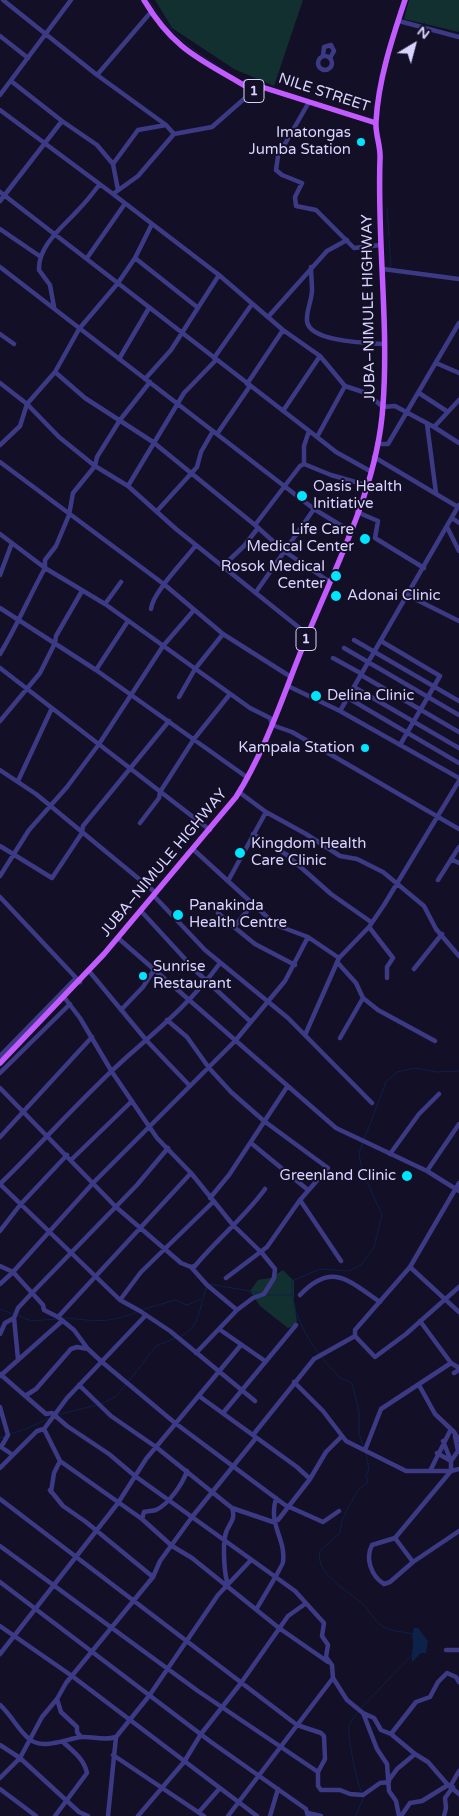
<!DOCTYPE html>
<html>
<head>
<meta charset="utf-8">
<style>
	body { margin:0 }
	#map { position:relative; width:459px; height:1816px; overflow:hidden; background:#130f26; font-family:"Varela Round",sans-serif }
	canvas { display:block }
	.north { position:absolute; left:389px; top:20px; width:50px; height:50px; -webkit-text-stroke:4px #130f26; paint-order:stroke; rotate:37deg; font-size:14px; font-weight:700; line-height:20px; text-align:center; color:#d9d4ff }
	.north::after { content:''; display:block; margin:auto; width:18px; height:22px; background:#d9d4ff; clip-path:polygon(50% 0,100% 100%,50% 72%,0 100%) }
</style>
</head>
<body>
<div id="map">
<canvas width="459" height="1816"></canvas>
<div class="north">N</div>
</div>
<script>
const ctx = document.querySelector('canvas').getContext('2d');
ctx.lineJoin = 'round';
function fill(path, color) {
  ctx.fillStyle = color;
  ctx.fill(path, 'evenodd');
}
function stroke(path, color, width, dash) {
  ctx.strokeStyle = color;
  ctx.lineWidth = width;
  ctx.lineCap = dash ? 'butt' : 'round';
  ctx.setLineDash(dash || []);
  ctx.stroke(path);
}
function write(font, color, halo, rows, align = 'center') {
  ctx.font = font + ' "Varela Round",sans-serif';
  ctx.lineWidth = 4;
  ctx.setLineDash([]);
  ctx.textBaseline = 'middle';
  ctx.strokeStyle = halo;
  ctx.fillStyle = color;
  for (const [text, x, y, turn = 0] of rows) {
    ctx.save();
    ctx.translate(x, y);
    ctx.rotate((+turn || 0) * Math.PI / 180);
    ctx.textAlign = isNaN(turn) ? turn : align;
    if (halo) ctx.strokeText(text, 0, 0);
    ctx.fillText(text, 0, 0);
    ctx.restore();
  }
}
const green = new Path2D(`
	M155 0H303L274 86 234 69 172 28Z
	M409 0H459V32L404 19Z
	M283 1270 294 1281V1302L297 1321 294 1326 288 1328 260 1306 250 1291 258 1280 270 1278Z`);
const water = new Path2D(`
	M414 1628H418L428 1641 426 1653H421L412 1662C411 1652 415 1645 412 1635Z`);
const stream = new Path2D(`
	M149 0C170 32 189 49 222 68
	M387 208 389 236
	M389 240 391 266
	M210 1284 260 1293
	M266 1295H292
	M0 1309 13 1314
	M141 1310 175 1300 187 1305 201 1299
	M17 1315 31 1321 57 1319
	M63 1318C97 1320 103 1325 137 1312
	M180 1337C202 1326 199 1305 207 1286
	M129 1381 156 1346 176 1338
	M101 1404 115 1397 126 1384
	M57 1415 97 1405
	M10 1434C23 1431 37 1424 49 1418
	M0 1438 6 1436
	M364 1447 359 1434V1412L352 1383C348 1380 346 1381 342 1379 338 1377 334 1371 331 1368 310 1345 290 1313 292 1281L320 1269 349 1271 361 1265 374 1247 382 1215 362 1171 359 1153 386 1082 397 1072 414 1068 437 1072 459 1071
	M366 1453 369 1469 366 1475 368 1482 358 1490 354 1497 342 1520 340 1533 320 1551C314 1573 348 1591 362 1603 370 1610 374 1621 382 1626 392 1632 402 1631 412 1634
	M360 1709 412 1655
	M358 1712C355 1717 350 1721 349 1726 347 1735 357 1785 362 1793
	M356 1816 364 1796`);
const minor = new Path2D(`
	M3 0 97 75 166 125 174 134 212 127 244 99 255 92
	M399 21 459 37
	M0 36 28 58
	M318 63a7 7 0 1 1 14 0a7 7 0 1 1-14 0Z
	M323 56 324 47 331 45 334 51 330 58
	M97 75 151 12
	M11 81 62 121 97 145 113 164 118 190
	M0 95 71 0
	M309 102 278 156 276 170 282 175 302 183 295 197 296 206 316 210 354 248 381 245
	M0 110 113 194
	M174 134 138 176 113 194 219 275 283 330 320 356 345 386 366 393 383 407 395 406 434 427 459 400
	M113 164 138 130 166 125
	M0 192 317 437 336 452 370 471
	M0 201 62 121
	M152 224 135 258 118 283 79 329 55 372 27 404 59 437 95 466 128 486 176 529 307 634
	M0 229 41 257
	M87 258 124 205
	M135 258 197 307
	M0 267 314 509 350 531
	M311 267C311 275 312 283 312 290 312 300 306 311 307 321 309 342 368 343 384 344
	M383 269 459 279
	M54 307 50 285 39 270C38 245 64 226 79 209 86 202 93 193 99 185
	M268 317 327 251 347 240
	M0 334 14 344
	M214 358 252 304
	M119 359 149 308
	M436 363 459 373
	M55 372 85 398 153 442 255 525 284 551 330 582
	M145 379 171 350 219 275
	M0 383 27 404 20 426 0 445
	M247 384 283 330
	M419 393 448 412
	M283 411 320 356
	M427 424 436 493
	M434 427 459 443
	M217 434 250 386
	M317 437 345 386
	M377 444H388L459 323
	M374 457 458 507
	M0 462 165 585 223 634 291 677
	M304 464V446L309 431
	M128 486 184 393 216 360
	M157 511 197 467 201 452 213 431
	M357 512 378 521 375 538 424 568
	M452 518 459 523
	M255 525 300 466 304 464 331 475 366 485
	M447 527 459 551
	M0 534 45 568 105 604 250 708 270 718 272 725 292 732 459 829
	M224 565 244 546 258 528
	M0 575 12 543
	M256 592 314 509
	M407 595 459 621
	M105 604 121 582
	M0 608 96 670 248 778
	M151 609C152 593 186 559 196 545
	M354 640 459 701
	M381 641 440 676 400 745
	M344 648 459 715
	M0 654C17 626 29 597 45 568V560L56 546 69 515 73 493 95 466 97 457 120 420 150 382
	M333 658 362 674
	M0 668 210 830
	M96 670 128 621
	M361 675 459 732
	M288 686 340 711 459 778
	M354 687 459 748
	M179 697 195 669 223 634
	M348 698 459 763
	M340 711 459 505
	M0 721 40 673 55 643 56 636 82 591
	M0 770 36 794 156 893
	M18 781 52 708
	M266 812 306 834 340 856 357 859 383 872 424 906 436 929 459 956
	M140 823 159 798 160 792 194 739 230 694
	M253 834 287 855 331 894 371 922
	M0 846 52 878 82 833 83 826 169 721
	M194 850 276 925 308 937 339 958
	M451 859 459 863
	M0 876 29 830 67 787 99 744 163 646 194 610
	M438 880 459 847
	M228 881 266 812 239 792
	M154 896 205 950 288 1018 372 1103
	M0 897 80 982
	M252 905 234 927 255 944 295 965
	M141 911 197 972 251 1022
	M218 913 234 927
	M369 927 393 958 387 967V978
	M118 938 336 1128 427 1171 459 1191
	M337 962 356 983 363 998 378 1010 435 1041
	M414 969 442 934
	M89 971 147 1041 190 1086
	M64 997 80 1018 112 1072 157 1138 191 1173 233 1225 262 1253 275 1269 274 1278 264 1294 253 1298 237 1310 196 1353
	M121 1010 143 987 154 970
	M167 1020 187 1037 209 1068 231 1092 264 1121 328 1168 300 1200 267 1247 226 1278
	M305 1035 339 958 369 927 384 905 459 781
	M340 1038 363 998
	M0 1056 76 978
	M0 1073 70 1004
	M0 1088 116 1207 181 1263 191 1267 195 1266C217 1239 245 1217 265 1189
	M0 1137 92 1037
	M251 1143 308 1190
	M390 1154 419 1114 439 1094
	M71 1160 132 1101
	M427 1171 459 1124
	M459 1183 410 1267 355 1330V1336L375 1357 406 1334 459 1287
	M0 1184 120 1300 140 1311 170 1331 255 1401
	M0 1184C44 1141 84 1095 129 1055 161 1027 195 998 220 963
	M210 1198 229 1175 287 1087
	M300 1200 341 1261
	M0 1231 20 1205 67 1155
	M0 1266 13 1272 43 1305 44 1310 58 1317 74 1330 88 1349 102 1362 175 1423 285 1505 323 1522 339 1511
	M191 1267 207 1285 237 1310
	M410 1267 459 1312
	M0 1284 13 1272 94 1182 235 1041 285 981 308 937
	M300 1295C332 1261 349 1281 380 1302
	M120 1300 141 1272 213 1202
	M58 1317 191 1173
	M14 1318 18 1359
	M420 1321 451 1363
	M219 1329 265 1361
	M0 1334 5 1323 14 1318 18 1308 31 1294 137 1185 168 1148
	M454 1373 459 1370
	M0 1374 46 1414 52 1413 67 1426 109 1454 135 1476 295 1591 324 1623 322 1636 328 1645 326 1657 332 1665 333 1678 228 1816
	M0 1376 62 1321
	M294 1382 323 1411 346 1441 406 1471H451V1461L443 1441
	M79 1385 111 1416 156 1447 232 1508C237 1522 226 1525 225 1537 223 1547 224 1575 228 1584
	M419 1385 435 1414 454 1432 459 1440
	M25 1396 36 1389 71 1349 77 1347 88 1349
	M199 1396 297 1467 310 1479
	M0 1407 8 1435 1 1447 13 1455
	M223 1413 296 1325
	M44 1429 60 1461 142 1519 172 1546 192 1558 279 1628 328 1662
	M253 1435 314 1359 355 1336
	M365 1450 381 1409 451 1363 459 1368
	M437 1453 451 1461 458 1451 455 1436
	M0 1468 37 1431 44 1429 67 1398 146 1315
	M431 1469 451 1429
	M50 1490 63 1506 86 1522 153 1577
	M51 1492 54 1473 60 1461
	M0 1499 297 1725 321 1733 324 1736 325 1759 318 1772V1786L321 1790H340L350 1794 363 1795 380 1783 389 1782
	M232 1508 273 1522 278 1520 310 1479 326 1452 342 1436
	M142 1519 144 1512C148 1511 153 1511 156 1510 169 1504 183 1483 187 1471
	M395 1538 372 1545C365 1558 371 1576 384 1584L390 1582 413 1562 459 1531
	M0 1546 198 1691 318 1772
	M413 1562 395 1538 451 1471 459 1469
	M0 1582 211 1742 306 1809 308 1816
	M257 1608C260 1603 283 1565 283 1562 286 1538 268 1526 276 1498
	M0 1626 72 1676 257 1816
	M446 1650H459
	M0 1654 118 1503 146 1459 241 1345
	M333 1678 347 1700 363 1713 377 1749 387 1764 389 1791 396 1801 399 1816
	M57 1699 61 1712 77 1727V1732L81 1737
	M0 1705C11 1715 17 1728 28 1738 41 1751 66 1739 81 1737 93 1736 103 1741 116 1737
	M363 1713 374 1718 381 1730 391 1734 415 1754 428 1762 448 1785 459 1794
	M391 1734 416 1702 430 1697 438 1682 447 1673 456 1677 459 1682
	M0 1745 20 1758 79 1812 88 1816
	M113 1755 204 1816
	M0 1778 20 1758 42 1717 57 1699 66 1683 153 1577 160 1561 192 1517 256 1438
	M389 1780 397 1769 415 1754
	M451 1785 459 1771
	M0 1789 36 1816
	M199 1812 220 1788
	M308 1813 321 1816
	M55 1816 87 1773C84 1759 74 1752 63 1742
	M108 1816 116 1737 149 1696 218 1595 251 1560
	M138 1816 184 1762 201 1734 241 1683 288 1616 305 1604
	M270 1816 278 1789
	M401 1816 410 1803 422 1801 448 1785
	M444 1816 446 1808 445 1798 453 1787`);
const major = new Path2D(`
	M144 0C176 54 206 61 255 92L246 82 376 123
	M0 1063 104 954 236 797C268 746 285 689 308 634 338 561 378 485 383 405 389 323 377 241 380 159 381 146 375 134 376 122 378 81 392 39 405 0`);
const markers = [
	[361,142,5,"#00e5ff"],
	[302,496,6,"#00e5ff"],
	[365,539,6,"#00e5ff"],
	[336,576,6,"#00e5ff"],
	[336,596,6,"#00e5ff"],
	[316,696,6,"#00e5ff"],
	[365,748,5,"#00e5ff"],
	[240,853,6,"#00e5ff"],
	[178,915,6,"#00e5ff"],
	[143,976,5,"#00e5ff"],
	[407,1176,6,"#00e5ff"]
];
const shields = [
	[254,91,20],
	[306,639,20]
];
const shieldNames = [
	["1",254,91],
	["1",306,639]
];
const streetNames = [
	["NILE STREET",324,93,18],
	["JUBA–NIMULE HIGHWAY",369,308,-91],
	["JUBA–NIMULE HIGHWAY",164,863,-50]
];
const poiNames = [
	["Imatongas",351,133,"right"],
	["Jumba Station",351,150,"right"],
	["Oasis Health",313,487],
	["Initiative",313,504],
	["Life Care",354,530,"right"],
	["Medical Center",354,547,"right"],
	["Rosok Medical",325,567,"right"],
	["Center",325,584,"right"],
	["Adonai Clinic",347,596],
	["Delina Clinic",327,696],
	["Kampala Station",355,748,"right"],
	["Kingdom Health",251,844],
	["Care Clinic",251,861],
	["Panakinda",189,906],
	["Health Centre",189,923],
	["Sunrise",153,967],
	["Restaurant",153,984],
	["Greenland Clinic",396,1176,"right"]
];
fill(green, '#12302f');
fill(water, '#0c2248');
stroke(stream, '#0c2248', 1);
stroke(minor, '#3d3a85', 4.5);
stroke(major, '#c25bff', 5.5);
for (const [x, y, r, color] of markers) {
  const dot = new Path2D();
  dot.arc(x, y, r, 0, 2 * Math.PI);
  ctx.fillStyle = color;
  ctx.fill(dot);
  stroke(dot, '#130f26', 2);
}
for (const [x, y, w] of shields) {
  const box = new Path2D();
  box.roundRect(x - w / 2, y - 11.5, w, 23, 4);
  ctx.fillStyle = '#130f26';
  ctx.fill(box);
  stroke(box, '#d9d4ff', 1);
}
write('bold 14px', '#d9d4ff', null, shieldNames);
write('15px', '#d9d4ff', '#130f26', streetNames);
write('15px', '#d9d4ff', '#130f26', poiNames, 'left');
</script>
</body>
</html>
